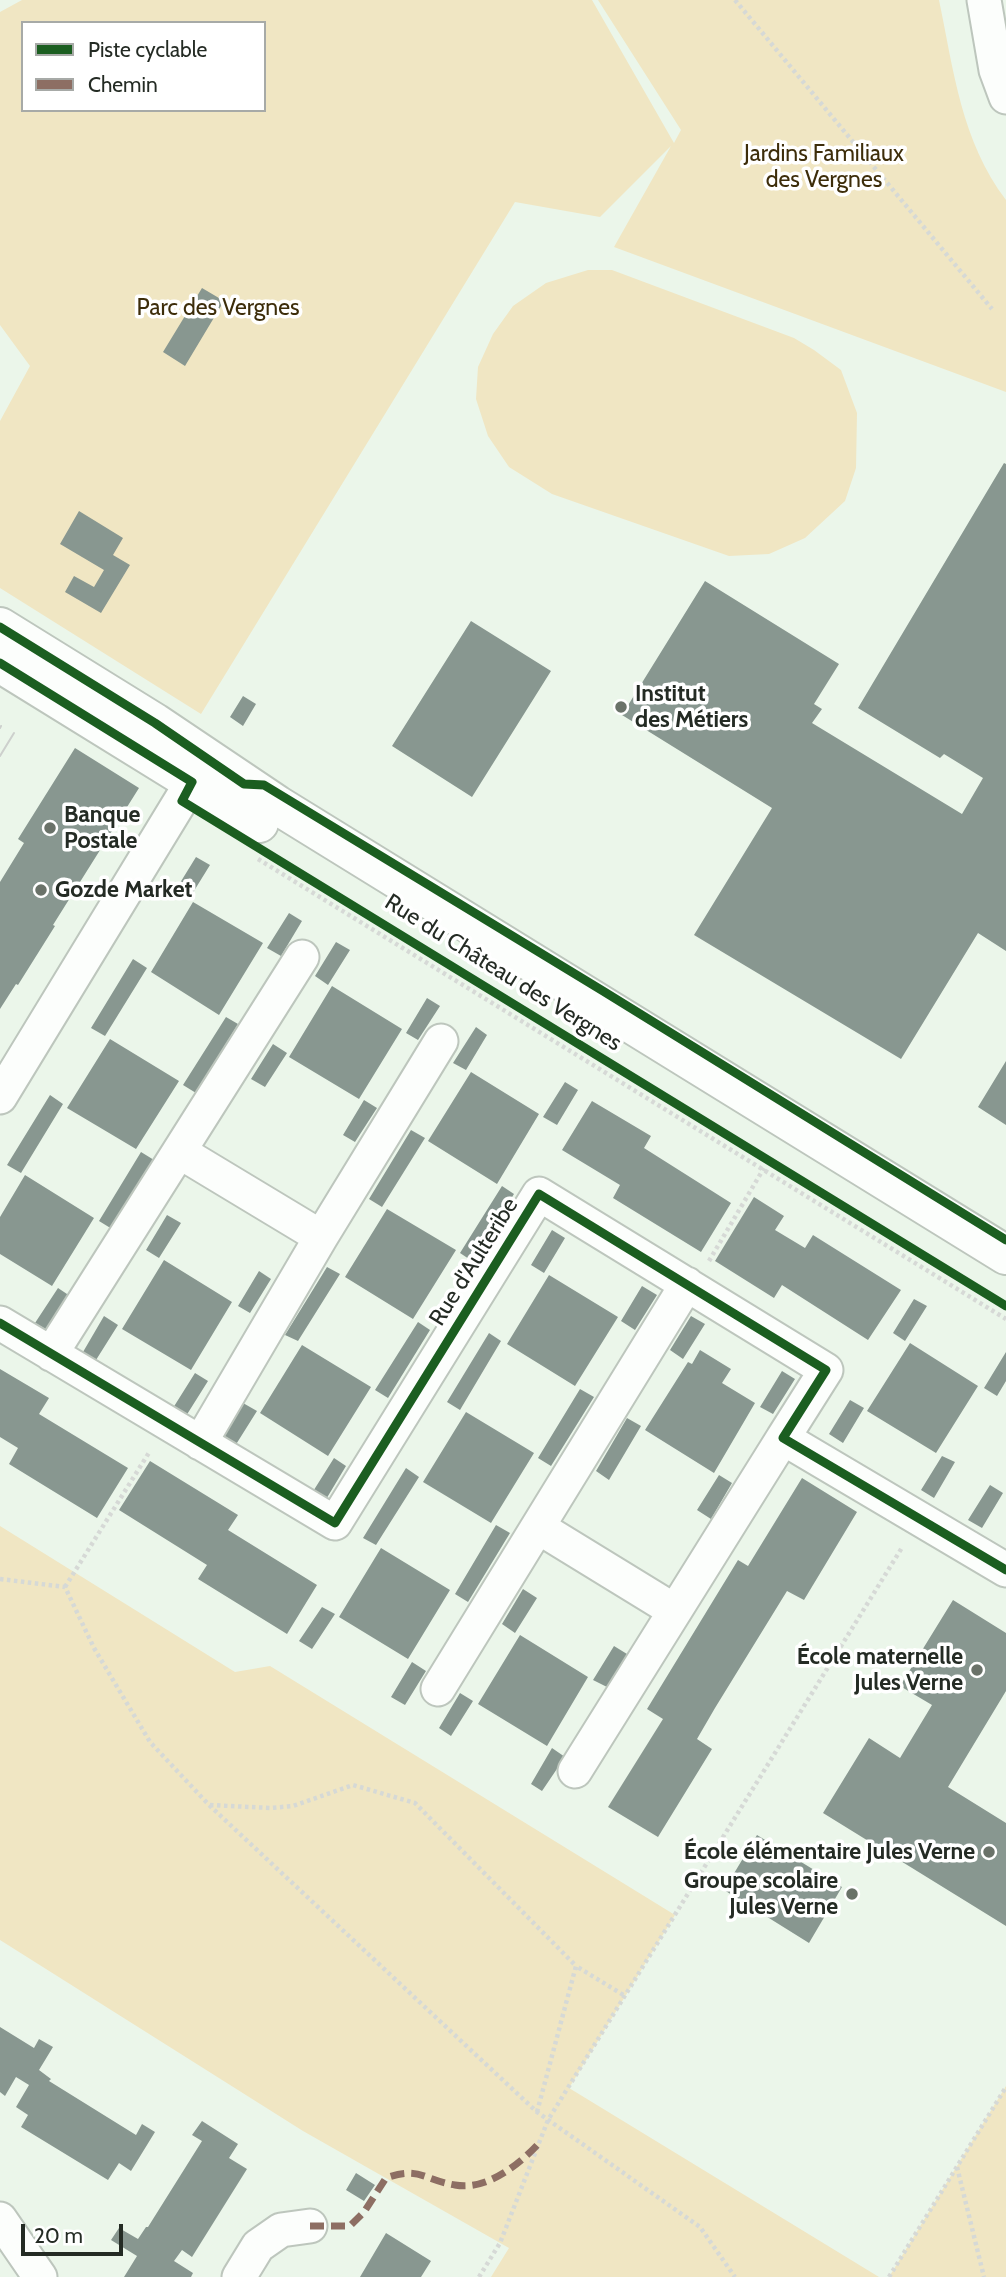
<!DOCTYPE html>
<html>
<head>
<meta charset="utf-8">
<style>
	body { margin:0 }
	#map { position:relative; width:1006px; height:2277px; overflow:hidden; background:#ebf6ea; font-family:Cabin,sans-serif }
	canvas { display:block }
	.legend { position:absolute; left:21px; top:21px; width:245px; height:91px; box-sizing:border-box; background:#fff; border:2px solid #a7aaa7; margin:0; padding:9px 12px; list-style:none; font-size:21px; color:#242b24 }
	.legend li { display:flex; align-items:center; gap:14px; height:35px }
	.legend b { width:35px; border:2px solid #a7aaa7 }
	.scale { position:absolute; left:21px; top:2224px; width:102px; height:32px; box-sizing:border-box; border:4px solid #242b24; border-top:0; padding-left:9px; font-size:21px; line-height:24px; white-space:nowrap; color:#242b24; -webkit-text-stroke:5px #fff; paint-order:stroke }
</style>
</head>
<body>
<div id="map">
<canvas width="1006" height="2277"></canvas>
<ul class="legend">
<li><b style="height:9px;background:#1b5e20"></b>Piste cyclable</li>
<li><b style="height:9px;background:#8d6e63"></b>Chemin</li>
</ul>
<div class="scale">20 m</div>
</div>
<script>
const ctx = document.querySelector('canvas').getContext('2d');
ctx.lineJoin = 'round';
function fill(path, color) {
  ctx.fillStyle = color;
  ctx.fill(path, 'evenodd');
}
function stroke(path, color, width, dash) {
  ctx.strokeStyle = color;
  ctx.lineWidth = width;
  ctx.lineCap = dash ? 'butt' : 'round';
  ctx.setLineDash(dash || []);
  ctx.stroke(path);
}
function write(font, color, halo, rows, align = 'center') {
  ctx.font = font + ' Cabin,sans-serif';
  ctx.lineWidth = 7;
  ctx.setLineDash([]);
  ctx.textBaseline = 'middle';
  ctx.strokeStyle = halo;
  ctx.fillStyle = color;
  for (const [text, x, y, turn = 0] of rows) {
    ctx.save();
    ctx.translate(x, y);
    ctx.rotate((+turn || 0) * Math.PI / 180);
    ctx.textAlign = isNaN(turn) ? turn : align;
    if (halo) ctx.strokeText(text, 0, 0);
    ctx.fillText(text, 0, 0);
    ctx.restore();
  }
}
const green = new Path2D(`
	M22 0H592L674 143 681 130 598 0H939C954 72 961 140 1006 200V392L614 247 671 146 600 217 515 202 201 714 0 588V421L30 366 0 325V12ZM23 23H264V110H23Z
	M588 270H612L794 338 814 350 841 370 857 413 856 468 845 501 805 538 769 554 729 556 552 494 509 467 488 436 476 399 478 367 493 334 513 306 546 283Z
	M0 1526 235 1672 270 1666 675 1915 569 2088 879 2277H491L509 2248 303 2131 0 1940Z
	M1006 2086V2277H889Z`);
const building = new Path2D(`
	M202 288 224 301 185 366 163 352Z
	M1004 463 1006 464V951L978 933 901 1059 694 935 772 808 622 715 705 581 839 664 814 704 822 709 812 723 962 814 983 778 944 754 940 758 858 708Z
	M79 511 123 538 113 555 130 565 101 613 65 592 74 576 94 587 104 570 60 544Z
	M471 621 551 671 472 797 392 746Z
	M243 696 256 704 243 726 230 717Z
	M75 748 139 788 53 925 55 926 18 985 16 984 0 1009V882L24 843 18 839Z
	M196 857 210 865 189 899 175 891Z
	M193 902 263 943 219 1015 151 972Z
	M289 913 302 921 281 956 267 948Z
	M336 942 350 950 328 985 315 976Z
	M133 959 147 968 105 1036 91 1028Z
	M332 986 402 1029 359 1099 289 1057Z
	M427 998 440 1006 418 1040 406 1033Z
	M226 1017 238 1024 196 1093 183 1085Z
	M476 1027 487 1035 466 1070 453 1063Z
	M110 1039 179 1081 136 1149 67 1108Z
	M273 1044 287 1053 265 1087 251 1079Z
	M1006 1061V1125L978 1107Z
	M471 1072 539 1114 497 1184 428 1141Z
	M565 1082 578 1090 557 1125 543 1117Z
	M50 1095 63 1104 21 1173 7 1165Z
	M364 1100 377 1108 355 1142 343 1135Z
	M592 1101 651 1136 644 1148 731 1203 701 1252 613 1198 620 1185 562 1150Z
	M411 1130 425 1138 382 1207 369 1199Z
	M141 1152 154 1160 112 1229 99 1221Z
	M25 1175 94 1218 52 1286 0 1254V1217Z
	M502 1186 514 1194 472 1261 460 1253Z
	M754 1197 784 1216 775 1230 805 1248 813 1235 901 1290 868 1340 782 1285 774 1298 715 1261Z
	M387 1209 456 1250 413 1319 345 1277Z
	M167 1215 181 1223 159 1258 146 1250Z
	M552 1230 565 1238 544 1273 531 1265Z
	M164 1260 232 1302 191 1370 122 1329Z
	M327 1267 340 1274 298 1341 285 1335Z
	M259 1271 271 1279 250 1313 238 1306Z
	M549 1275 618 1317 575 1386 507 1344Z
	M642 1286 657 1295 635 1330 621 1321Z
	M58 1288 70 1296 49 1331 35 1323Z
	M914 1299 927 1306 905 1341 893 1333Z
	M104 1316 118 1325 96 1360 83 1352Z
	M691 1316 705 1324 683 1359 670 1350Z
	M418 1322 430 1330 388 1398 375 1390Z
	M489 1333 501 1341 460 1410 447 1402Z
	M910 1343 978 1386 936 1453 867 1411Z
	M302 1345 371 1387 328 1456 260 1413Z
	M700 1350 731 1369 722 1383 755 1403 714 1473 645 1430 688 1362 692 1364Z
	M1006 1352V1381L997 1396 984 1388Z
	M0 1369 49 1398 39 1414 128 1468 97 1518 9 1464 18 1448 0 1437Z
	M782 1371 795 1379 773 1414 760 1407Z
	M195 1373 208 1381 186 1416 173 1408Z
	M580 1389 594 1397 551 1466 538 1458Z
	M850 1400 864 1408 843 1443 829 1434Z
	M243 1403 257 1411 235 1446 221 1437Z
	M466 1412 534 1453 491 1523 423 1482Z
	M627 1418 641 1426 609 1480 596 1471Z
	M942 1456 955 1462 934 1498 921 1490Z
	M334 1458 346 1466 325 1501 312 1493Z
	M150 1461 238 1515 228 1530 317 1585 287 1634 198 1579 207 1565 119 1510Z
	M406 1468 419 1477 376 1545 363 1538Z
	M719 1475 732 1483 711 1519 697 1510Z
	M802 1478 857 1512 804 1600 787 1591 715 1708 697 1739 712 1749 658 1837 608 1807 663 1719 647 1709 738 1560 748 1566Z
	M990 1485 1003 1493 982 1528 968 1520Z
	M496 1525 510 1533 468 1602 455 1594Z
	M381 1548 450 1590 408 1659 339 1617Z
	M523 1589 537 1598 515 1633 502 1624Z
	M953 1600 1006 1633V1691L948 1787 1006 1823V1926L823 1813 869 1738 900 1758 932 1705 900 1686Z
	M322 1607 335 1614 312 1649 299 1641Z
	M520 1635 588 1677 547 1746 478 1704Z
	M614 1646 627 1654 607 1687 593 1680Z
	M412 1662 426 1671 405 1705 391 1697Z
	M460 1693 473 1701 451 1736 439 1728Z
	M552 1748 565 1757 542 1791 531 1784Z
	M757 1835 842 1887 809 1943 724 1890Z
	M0 2027 34 2048 39 2039 53 2047 39 2070 51 2079 49 2081 136 2135 142 2124 155 2132 131 2171 119 2163 108 2180 21 2127 28 2115 16 2107 29 2085 16 2077 5 2096 0 2092Z
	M202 2121 238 2144 229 2158 247 2169 192 2257 182 2250 174 2261 193 2273 191 2277H124L137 2256 111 2240 119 2228 138 2239 146 2227H148L202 2141 192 2135Z
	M356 2173 375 2185 364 2201 346 2190Z
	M386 2233 431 2261 421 2277H360Z`);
const path = new Path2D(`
	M735 0 992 309
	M258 859 1006 1319
	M709 1261 764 1168
	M0 1579 65 1587 94 1648 150 1742 209 1805 537 2112 700 2227 735 2277
	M65 1587 150 1451
	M210 1805 270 1808 293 1806 353 1785 415 1803 576 1966
	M537 2112 576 1966 625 1996
	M957 2167 984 2277
	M479 2277 500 2243 548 2120 903 1546
	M889 2277 1006 2087`);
const minor = new Path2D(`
	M984 0 996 70 1006 97
	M0 1097 192 782
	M180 1152 321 1237
	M0 1323 335 1523 539 1194 826 1370 783 1438 1006 1570
	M51 1354 302 957
	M200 1443 321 1237 441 1041
	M538 1527 675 1611
	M438 1689 687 1284
	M575 1771 783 1438
	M0 2219 40 2277
	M239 2277 258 2246 281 2230 310 2226`);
const major = new Path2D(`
	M0 627 155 723 277 805 1006 1255
	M0 663 259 823`);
const tram = new Path2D(`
	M0 728 1 726
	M0 756 14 733`);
const quiet = new Path2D(`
	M310 2226H350L364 2212 386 2178C419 2166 424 2180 455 2185 487 2191 520 2164 540 2142`);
const cycleway = new Path2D(`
	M0 627 155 723 244 784 264 785 603 991 1006 1240
	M0 663 192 782 182 801 1006 1306
	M0 1323 335 1523 539 1194 826 1370 783 1438 1006 1570`);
const markers = [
	[621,707,7,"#6a7269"],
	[50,828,7,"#6a7269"],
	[41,890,7,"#6a7269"],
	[977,1670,7,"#6a7269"],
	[989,1852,7,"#6a7269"],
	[852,1894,7,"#6a7269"]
];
const parkNames = [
	["Jardins Familiaux",824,154],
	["des Vergnes",824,180],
	["Parc des Vergnes",218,308]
];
const poiNames = [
	["Institut",635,694],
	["des Métiers",635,720],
	["Banque",64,815],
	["Postale",64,841],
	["Gozde Market",55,890],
	["École maternelle",963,1657,"right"],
	["Jules Verne",963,1683,"right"],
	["École élémentaire Jules Verne",975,1852,"right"],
	["Groupe scolaire",838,1881,"right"],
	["Jules Verne",838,1907,"right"]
];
const streetNames = [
	["Rue du Château des Vergnes",503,973,32],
	["Rue d'Aulteribe",474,1262,-58]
];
fill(green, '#f0e6c3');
fill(building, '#889790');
stroke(minor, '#bdc6bd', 37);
stroke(major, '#bdc6bd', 42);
stroke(path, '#d6d9d6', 4.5, [3.5, 3.5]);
stroke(minor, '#fcfefc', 33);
stroke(major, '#fcfefc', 38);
stroke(tram, '#cdd0cd', 2);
stroke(quiet, '#8d6e63', 7, [14, 7]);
stroke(cycleway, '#1b5e20', 9);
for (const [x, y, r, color] of markers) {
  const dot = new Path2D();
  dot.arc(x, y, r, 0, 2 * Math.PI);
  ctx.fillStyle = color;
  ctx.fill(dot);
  stroke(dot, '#fff', 2.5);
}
write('23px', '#3d2d0a', '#fff', parkNames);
write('bold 23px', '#242b24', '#fff', poiNames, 'left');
write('23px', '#242b24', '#fff', streetNames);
</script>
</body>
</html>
